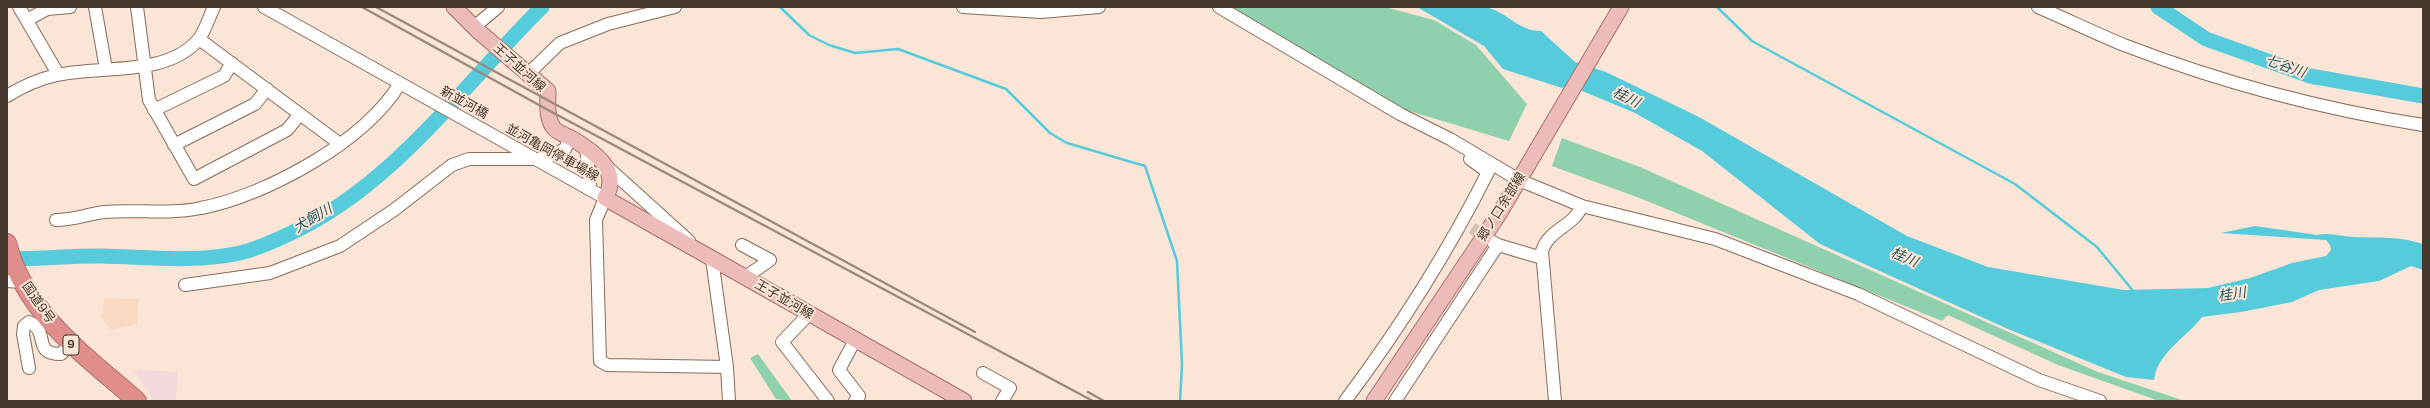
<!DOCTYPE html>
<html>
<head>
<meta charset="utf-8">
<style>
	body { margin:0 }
	#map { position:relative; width:2430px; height:408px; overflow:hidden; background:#fae5d7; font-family:"Space Grotesk",sans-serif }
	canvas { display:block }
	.frame { position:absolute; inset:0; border:8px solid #46382f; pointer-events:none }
</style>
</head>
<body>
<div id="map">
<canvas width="2430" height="408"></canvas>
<div class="frame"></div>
</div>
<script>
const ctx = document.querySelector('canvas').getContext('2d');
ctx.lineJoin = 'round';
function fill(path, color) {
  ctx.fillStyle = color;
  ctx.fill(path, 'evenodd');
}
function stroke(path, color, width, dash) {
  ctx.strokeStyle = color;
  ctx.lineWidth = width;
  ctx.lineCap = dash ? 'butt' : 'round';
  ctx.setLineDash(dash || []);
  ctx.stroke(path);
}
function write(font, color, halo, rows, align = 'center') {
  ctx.font = font + ' "Space Grotesk","Noto Sans JP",sans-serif';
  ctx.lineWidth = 4;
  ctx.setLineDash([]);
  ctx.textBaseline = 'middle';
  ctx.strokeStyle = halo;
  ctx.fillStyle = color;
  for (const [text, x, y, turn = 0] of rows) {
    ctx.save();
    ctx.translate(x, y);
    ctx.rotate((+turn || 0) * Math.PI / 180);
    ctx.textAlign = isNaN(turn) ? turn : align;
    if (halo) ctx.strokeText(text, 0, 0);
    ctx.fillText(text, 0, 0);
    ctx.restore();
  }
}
const built = new Path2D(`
	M104 298 139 299 137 324 110 330 100 316 103 315Z`);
const industrial = new Path2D(`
	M134 370 177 372 176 401H154Z`);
const green = new Path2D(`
	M1224 7H1385L1434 20 1476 45 1527 104 1509 141 1406 110Z
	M1562 138 1640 167 2098 372 2185 401H2159L2058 365 1948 315 1942 321 1642 199 1552 166Z
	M758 354 792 401 776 399 750 358Z`);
const water = new Path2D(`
	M1417 7C1439 7 1464 3 1485 7 1507 11 1517 31 1541 31L1575 62 1606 72 1699 117 1907 236 1988 267 2124 290 2208 288 2250 278 2292 263 2326 256 2331 250 2330 245 2326 240 2221 233 2255 226 2317 235C2331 232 2342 237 2355 237 2380 238 2399 236 2423 244V270L2411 266 2379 281 2319 290 2292 302 2241 312 2202 317C2187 337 2157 353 2154 380L2126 377 2008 329 1820 244 1702 151 1635 113 1568 85 1562 88 1503 69 1484 46Z`);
const stream = new Path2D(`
	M780 7 809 35 829 45 855 53 898 49 1006 89 1050 133 1067 143 1145 166 1177 261 1182 364 1180 401
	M1717 7 1752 41 2015 184 2097 247 2134 292`);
const river = new Path2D(`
	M2158 7 2206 39 2310 76 2423 96
	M7 258C39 260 70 255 102 256 149 257 193 263 240 253 257 249 272 242 287 235 393 187 461 87 542 7`);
const minorTunnel = new Path2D(`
	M1472 228 1490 240`);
const minor = new Path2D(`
	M19 7 58 74
	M95 7 106 69
	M137 7 149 100 194 179 287 130 300 114
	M264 7 605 198 596 220 600 361 607 365 727 367
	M963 7 1041 12 1099 7
	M1219 7 1400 114 1450 139 1519 180 1582 206 1715 239 1858 294 2039 380 2100 401
	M2038 7C2066 19 2095 33 2124 45 2220 82 2321 109 2423 125
	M27 20 47 9 70 7
	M474 27 498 7
	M199 39 340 144
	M528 74 560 43 608 24 675 7
	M7 96C23 86 39 79 57 75 101 65 166 77 198 40 205 32 209 17 214 7
	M154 110 224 76 232 63
	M174 145 255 104 267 89
	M586 147 590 184
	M605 165 689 241
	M56 220C75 220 87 214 104 212 136 209 169 215 201 208 265 196 368 140 400 83
	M1493 242 1498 245 1542 258
	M742 245 770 260 744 278
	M712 259 727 367 729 401
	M7 281 22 282
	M185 285 270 273 340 246 394 210 452 165 469 159H543L565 149 570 138
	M809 314 782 342 828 401
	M855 340 839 370 859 396 855 401
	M29 368 23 334 24 326 29 322C51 332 31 354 61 354L70 344
	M983 373 1010 388 1002 401
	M1345 401C1399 329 1448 252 1488 172L1470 159
	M1395 401 1498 245
	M1555 401 1542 251C1549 229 1573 227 1582 206`);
const major = new Path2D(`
	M454 7 477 30 548 91C548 103 546 116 553 127 556 132 565 135 571 138 593 151 622 170 605 198L964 401
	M1374 401 1499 214 1621 7`);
const highway = new Path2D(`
	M7 243C25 314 85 355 137 401`);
const rail = new Path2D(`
	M362 7 548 110 1093 401
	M376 7 975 332
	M1088 392 1104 401`);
const shields = [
	[71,345,16]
];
const shieldNames = [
	["9",71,345]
];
const streetNames = [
	["王子並河線",519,68,42],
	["新並河橋",464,103,29],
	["並河亀岡停車場線",552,153,29],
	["郷ノ口余部線",1502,207,-58],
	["王子並河線",784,300,30],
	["国道9号",38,303,55]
];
const waterNames = [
	["七谷川",2285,67,19],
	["桂川",1626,98,26],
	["犬飼川",313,219,-31],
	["桂川",1904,258,23],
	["桂川",2232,295,-8]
];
fill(built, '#fad9c3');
fill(industrial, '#f3d8dc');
fill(green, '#8fd1ae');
fill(water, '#55cbdc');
stroke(stream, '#55cbdc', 2.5);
stroke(river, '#55cbdc', 15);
stroke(minorTunnel, '#d6c2b5', 12, [12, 6]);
stroke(minor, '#896b57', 14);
stroke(major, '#aa706b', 17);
stroke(highway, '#aa706b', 20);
stroke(minor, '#fff', 12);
stroke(major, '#ecbbba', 15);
stroke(highway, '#e08e8c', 18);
stroke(rail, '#9c8a7f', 2.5);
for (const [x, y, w] of shields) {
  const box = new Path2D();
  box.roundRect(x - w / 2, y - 10, w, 20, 3);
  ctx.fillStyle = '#fae5d7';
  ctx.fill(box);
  stroke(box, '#46382f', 1);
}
write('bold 12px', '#46382f', null, shieldNames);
write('13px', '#46382f', '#fae5d7', streetNames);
write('italic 14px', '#265860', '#fae5d7', waterNames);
</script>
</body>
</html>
